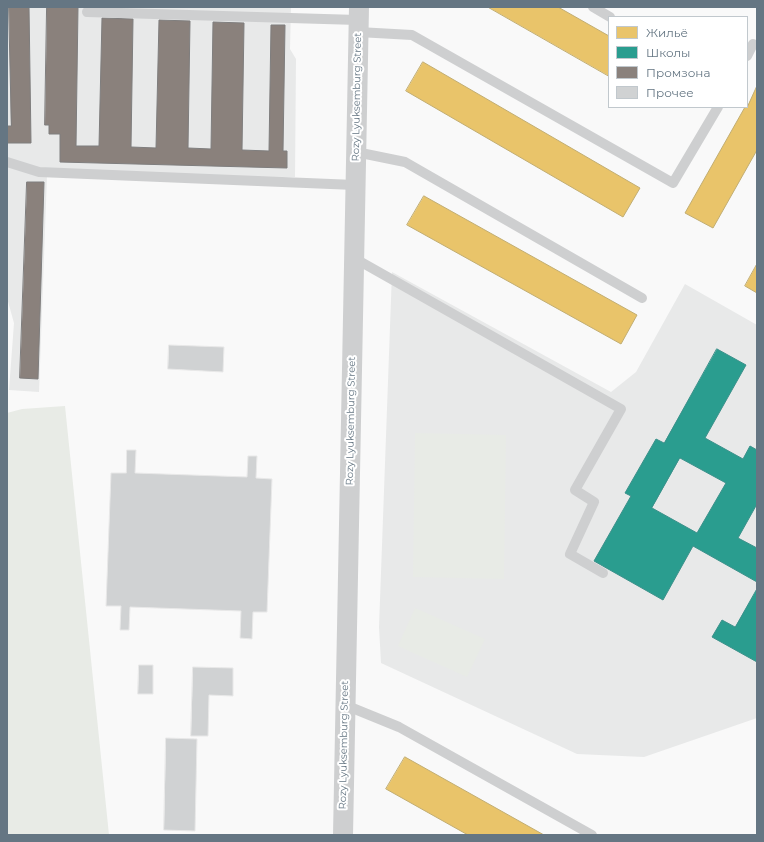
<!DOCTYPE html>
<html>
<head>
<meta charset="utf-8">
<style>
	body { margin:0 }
	#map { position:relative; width:764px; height:842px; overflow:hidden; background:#f9f9f9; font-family:Montserrat,sans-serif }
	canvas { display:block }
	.frame { position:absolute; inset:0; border:8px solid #657683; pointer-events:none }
	.legend { position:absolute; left:608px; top:16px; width:140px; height:92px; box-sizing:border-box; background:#fff; border:1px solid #c1c8cd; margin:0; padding:5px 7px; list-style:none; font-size:12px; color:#657683 }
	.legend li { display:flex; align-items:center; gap:8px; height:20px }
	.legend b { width:20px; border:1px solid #c1c8cd }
</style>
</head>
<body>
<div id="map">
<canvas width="764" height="842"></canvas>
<div class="frame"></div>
<ul class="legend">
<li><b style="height:11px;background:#e9c46a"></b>Жильё</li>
<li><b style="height:11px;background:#2a9d8f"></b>Школы</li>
<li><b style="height:11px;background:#8a817c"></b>Промзона</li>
<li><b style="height:11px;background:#d0d2d3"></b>Прочее</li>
</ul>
</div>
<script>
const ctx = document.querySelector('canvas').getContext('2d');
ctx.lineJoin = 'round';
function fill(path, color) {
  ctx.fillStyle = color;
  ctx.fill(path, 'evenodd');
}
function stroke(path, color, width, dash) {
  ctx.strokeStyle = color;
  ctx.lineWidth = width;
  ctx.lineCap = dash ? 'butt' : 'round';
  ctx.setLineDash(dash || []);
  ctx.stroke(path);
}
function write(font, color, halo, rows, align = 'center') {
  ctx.font = font + ' Montserrat,sans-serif';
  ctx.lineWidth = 4;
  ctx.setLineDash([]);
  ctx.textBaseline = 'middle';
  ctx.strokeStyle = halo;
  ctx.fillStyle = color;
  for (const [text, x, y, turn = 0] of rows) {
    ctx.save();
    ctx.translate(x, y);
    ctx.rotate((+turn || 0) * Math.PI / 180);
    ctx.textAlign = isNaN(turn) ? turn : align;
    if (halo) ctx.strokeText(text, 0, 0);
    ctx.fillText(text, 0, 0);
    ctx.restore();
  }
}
const built = new Path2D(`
	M7 7H291L290 49 296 59 295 177 47 176 39 392 9 390 14 323 7 298Z
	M392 272 611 392 636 372 685 284 757 325V718L644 757 577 754 381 663 379 627Z`);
const green = new Path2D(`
	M65 406 109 835H7V413L22 409Z
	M415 433 506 435 504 579 413 577Z
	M415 608 485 639 467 677 398 646Z`);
const homes = new Path2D(`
	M488 7H558L609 36V76Z
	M423 62 640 188 623 217 406 91Z
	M757 86V150L713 228 685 213 745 107H747Z
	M424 196 637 315 621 344 407 225Z
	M757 264V293L745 286Z
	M405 757 544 835H468L386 789Z`);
const schools = new Path2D(`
	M717 349 746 365 705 438 743 459 750 446 757 450V504L738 538 757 548V582L693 546 663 600 594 561 631 496 625 493 656 439 664 443ZM680 458 726 483 697 533 652 508Z
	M757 589V662L712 637 722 620 735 627Z`);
const industry = new Path2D(`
	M9 7H29L31 143H7V126H11Z
	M47 7H78L76 146H99L102 18 133 19 131 147 156 148 159 20 190 21 188 148 211 149 213 22 244 23 242 150 269 151 271 25H285L283 151H287V168L60 162V134H49V125H45Z
	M27 182H44L38 379 20 378Z`);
const building = new Path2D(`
	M169 345 224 347 223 372 168 369Z
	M127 450H136L135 473 247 477 248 456H257L256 478 272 479 267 612H253L252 639 240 638 241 611 130 607 129 630H120L121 606H106L111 473H126Z
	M139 665H153V694H138Z
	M193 667 233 668V696L209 695 208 736H191Z
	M166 738 197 739 195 831 164 830Z`);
const lane = new Path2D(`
	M593 7 610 17
	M87 12 358 20
	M358 32 412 35 673 183 718 107
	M747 56 753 44
	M356 152 405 162 642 298
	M7 162 39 172 355 185
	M354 258 621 409 575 490 594 502 570 554 603 573
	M345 705 399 727 592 835`);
const street = new Path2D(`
	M343 835 359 7`);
const streetNames = [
	["Rozy Lyuksemburg Street",357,97,-89],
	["Rozy Lyuksemburg Street",351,421,-89],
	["Rozy Lyuksemburg Street",344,745,-89]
];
fill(built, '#e8e9e9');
fill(green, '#e8ebe6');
fill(homes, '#e9c46a');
stroke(homes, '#c1ad72', 1);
fill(schools, '#2a9d8f');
stroke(schools, '#3c918b', 1);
fill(industry, '#8a817c');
stroke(industry, '#7f7e7e', 1);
fill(building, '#d0d2d3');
stroke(building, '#e8e8e8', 1);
stroke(lane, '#cecfd0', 10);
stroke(street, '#cecfd0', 20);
write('10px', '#657683', '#fff', streetNames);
</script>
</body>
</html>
